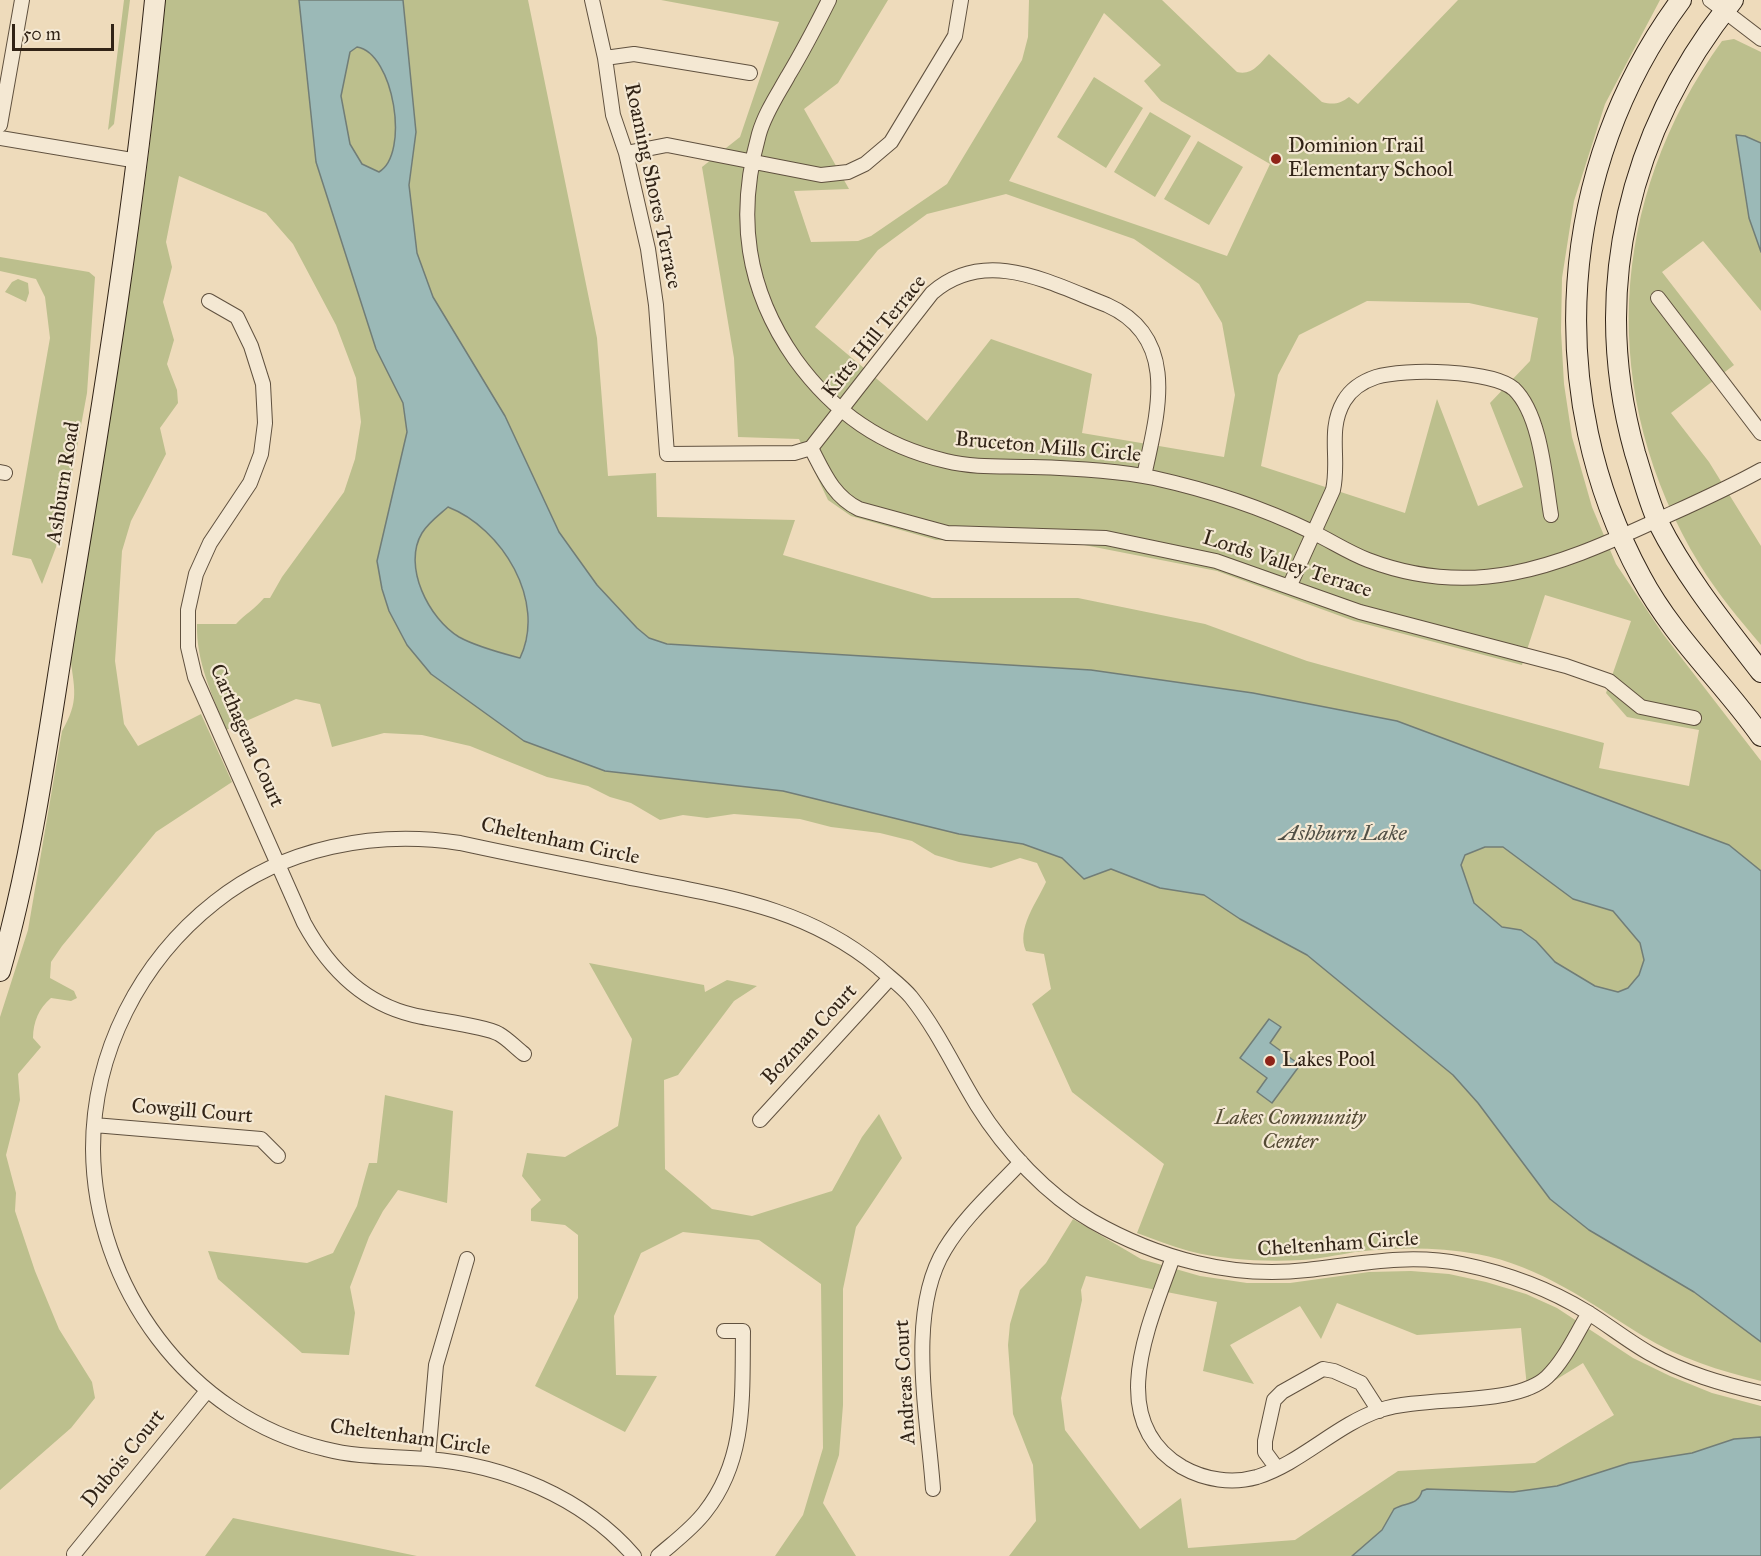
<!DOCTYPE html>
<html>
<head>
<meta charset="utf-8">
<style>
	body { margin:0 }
	#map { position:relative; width:1761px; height:1556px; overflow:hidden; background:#eedbbb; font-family:"IM FELL Great Primer",serif }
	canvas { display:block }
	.scale { position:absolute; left:12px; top:24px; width:102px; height:27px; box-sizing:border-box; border:3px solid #312316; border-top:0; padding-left:8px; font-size:18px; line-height:21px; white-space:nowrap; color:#312316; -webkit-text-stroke:4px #f4e8d3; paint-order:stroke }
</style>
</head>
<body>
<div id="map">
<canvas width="1761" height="1556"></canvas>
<div class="scale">50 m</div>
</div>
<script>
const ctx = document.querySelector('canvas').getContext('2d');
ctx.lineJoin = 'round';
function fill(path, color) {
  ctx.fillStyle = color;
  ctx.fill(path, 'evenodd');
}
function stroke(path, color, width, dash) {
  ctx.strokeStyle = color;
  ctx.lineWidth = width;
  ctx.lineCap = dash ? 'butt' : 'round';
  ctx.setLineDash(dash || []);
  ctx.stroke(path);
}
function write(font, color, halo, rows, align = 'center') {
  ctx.font = font + ' "IM FELL Great Primer",serif';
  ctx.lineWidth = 4.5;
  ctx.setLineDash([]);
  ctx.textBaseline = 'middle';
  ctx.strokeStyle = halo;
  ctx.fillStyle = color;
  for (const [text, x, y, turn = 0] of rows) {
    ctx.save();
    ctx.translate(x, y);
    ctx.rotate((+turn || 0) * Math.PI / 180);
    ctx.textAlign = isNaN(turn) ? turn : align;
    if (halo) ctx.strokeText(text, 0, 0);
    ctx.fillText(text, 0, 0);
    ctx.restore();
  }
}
const green = new Path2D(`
	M124 0H130L114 124 108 130Z
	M165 0H299L316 162 376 349 403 403 407 432 377 561 382 589 605 771 783 791 959 834 1023 844 1062 858 1084 879 1111 869 1160 888 1204 895 1240 919 1307 955 1453 1075 1478 1103 1550 1199 1589 1230 1694 1292 1761 1342V1381C1720 1371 1679 1358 1643 1336 1590 1303 1541 1266 1477 1254 1437 1247 1396 1247 1355 1252 1337 1255 1319 1259 1302 1260 1266 1262 1224 1260 1189 1251 1171 1246 1154 1239 1137 1233L1164 1164 1072 1092 1032 1004 1051 989 1044 954 1026 951C1016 929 1037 902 1046 882L1037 863 1020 858 991 868 959 862 935 855 912 841 880 833 831 827 800 819 734 814 707 818 683 815 660 820 631 803 610 797 588 786 547 777 470 746 422 735 384 733 332 747 320 704 296 699 226 730C212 694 196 662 197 624H236C245 614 255 609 264 598H270L282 577 344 492 355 459 361 422 356 378 336 325 293 244 266 213 179 176 166 242 172 267 163 302 174 340 167 364 177 390 178 403 160 428 166 454 131 521 122 551 115 661 124 724 138 746 201 714 232 782 156 832 62 946 51 962 50 978 74 991 77 998 71 1001 51 998C39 1008 33 1022 33 1038L41 1047 18 1074 20 1100 6 1155 16 1193 15 1211 35 1271 59 1329 92 1382 95 1398 71 1428 0 1490V1017L28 930 62 731C80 700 74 689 70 655 106 438 146 220 165 0Z
	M403 0H528L597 338 608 476 656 473 657 517 795 520 783 555 932 598H1078L1205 624 1307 661 1604 743 1599 768 1689 786 1699 730 1627 717 1606 693 1631 621 1545 595 1522 665 1354 621 1217 571 1079 544 936 540 851 516 828 500 799 439 738 437 734 358 702 167 740 137 779 22 661 0H888L838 83 804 109 849 189 794 191 811 242 858 241 871 236 947 184 1022 60 1028 37 1029 0H1162L1237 72C1252 76 1260 63 1269 54L1322 102C1333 105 1340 104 1349 97L1358 104 1360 102 1458 0H1660L1605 104 1574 201 1562 278 1561 331 1564 384 1572 437 1592 507 1616 564 1663 634 1761 761V871L1729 845 1397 721 1253 693 1091 670 667 644 649 638 637 628 597 586 559 532 505 416 433 297 417 253 409 185 416 132ZM1104 13 1161 65 1144 81 1161 101 1270 164 1227 256 1009 181ZM1006 194 1134 239 1199 284 1222 323 1235 395 1224 457 1082 433 1092 374 991 339 927 421 815 327 878 250 927 214ZM1367 301 1469 303 1538 318 1530 361 1490 403 1523 487 1478 506 1437 399 1405 513 1261 466 1278 375 1299 335Z
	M1734 39 1761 52V143L1745 136 1749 218 1761 252V311L1703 241 1662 272 1734 365 1671 413 1709 462 1761 546V645C1739 619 1718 594 1700 565 1597 395 1607 201 1722 41Z
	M357 47C394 54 410 154 379 172L362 164 350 144 341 96 350 52Z
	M1094 77 1143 108 1106 168 1057 137Z
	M1150 112 1191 136 1155 197 1114 172Z
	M1198 141 1243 167 1209 225 1164 199Z
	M0 257 89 272 95 277 87 393 61 534 42 584 31 559 12 555 50 338 45 297 36 279 0 271Z
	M18 279 28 283 29 293 26 302 5 292 12 282Z
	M448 507C503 529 546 600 520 658 501 652 477 647 459 637 429 619 402 566 422 533 428 523 439 515 448 507Z
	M1485 847H1503L1573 899 1613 911 1640 943 1644 961 1639 975 1628 988 1618 992 1595 986 1555 962 1536 941 1521 930 1502 927 1474 903 1461 865 1465 855Z
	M589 963 704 985 705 992 727 980 757 986 734 1001 678 1075 664 1080 665 1169 712 1209 752 1216 832 1191 862 1137 879 1114 902 1158 856 1227 843 1289V1405L839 1455 823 1503 856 1556H775L803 1515 823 1448 821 1284 759 1240 683 1232 641 1253 614 1316 616 1375 657 1376 625 1432 535 1386 578 1298V1235L565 1225 531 1221V1209L541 1200 522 1176 527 1153 565 1157 618 1126 632 1039Z
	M385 1095 453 1111 447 1203 398 1190 383 1211 369 1237 350 1287 355 1313 349 1355 302 1353 218 1279 208 1251 307 1263 333 1253 357 1206 369 1163H377Z
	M1073 1219 1141 1259 1200 1276 1247 1283H1290L1369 1272 1411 1271 1449 1274 1486 1282 1526 1294 1557 1308 1633 1358 1670 1376 1712 1393 1761 1406V1437L1734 1439 1692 1453 1629 1463 1557 1486 1513 1492 1427 1489 1422 1491C1418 1506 1405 1502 1394 1509L1382 1530 1352 1556H1009L1036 1521 1033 1465 1013 1414 1008 1345 1010 1324 1020 1290 1046 1263ZM1086 1276 1217 1302 1203 1371 1254 1384 1230 1345 1300 1306 1321 1339 1337 1303 1417 1335 1521 1328 1528 1397 1583 1363 1614 1415 1535 1463 1398 1471 1295 1540 1188 1548 1181 1498 1140 1529 1065 1430 1061 1398 1082 1300 1081 1290Z
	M233 1518 417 1556H205Z`);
const water = new Path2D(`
	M299 0H403L416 132 409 185 417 253 433 297 505 416 559 532 597 585 637 628 649 638 667 644 1091 670 1253 693 1397 721 1729 845 1761 871V1342L1694 1292 1589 1230 1550 1199 1478 1103 1453 1075 1307 955 1240 919 1204 895 1160 888 1111 869 1084 879 1062 858 1023 844 959 834 783 791 605 771 524 741 431 674 407 645 389 611 382 589 377 561 407 432 403 403 376 349 316 162ZM357 47C394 53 410 154 379 172L362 164 350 144 341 96 350 52ZM448 507C502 528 547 601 520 658 501 653 477 647 459 637 429 619 402 566 422 533 428 523 439 515 448 507ZM1485 847H1503L1573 899 1613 911 1640 943 1644 960 1639 975 1628 988 1618 992 1595 986 1555 962 1536 941 1521 930 1502 927 1474 903 1461 865 1465 855Z
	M1736 135 1745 136 1761 143V252L1749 218Z
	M1269 1019 1281 1027 1270 1043 1300 1065 1272 1103 1257 1092 1267 1078 1240 1058Z
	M1761 1437V1556H1352L1382 1530 1394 1509C1405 1502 1418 1506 1422 1491L1427 1489 1513 1492 1557 1486 1629 1463 1692 1453 1734 1439Z`);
const street = new Path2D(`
	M592 0 605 58 613 115 626 153 648 249 656 305 667 454 794 453 811 448
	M829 0C816 26 803 51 788 76 778 94 765 113 759 134 736 216 746 289 795 359 834 413 882 446 946 461 974 468 1003 466 1032 467 1072 468 1115 470 1154 478 1208 490 1261 507 1310 531 1330 540 1347 552 1368 560 1473 600 1555 567 1651 523 1688 506 1725 490 1761 470
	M1710 0 1761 39
	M605 58 634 54 750 73
	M0 125 22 0
	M0 138 138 161
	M626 153 667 145 821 175 848 172 865 164 891 142 955 36 961 0
	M1658 298 1761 433
	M209 301 237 317 251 346 263 384 265 423 261 454 250 483 210 543 196 574 188 610V647L195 677 304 923C328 967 363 1003 413 1015 432 1020 486 1026 499 1034 508 1039 516 1048 524 1054
	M811 448C824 473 833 496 859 509L947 533 1106 538 1216 561 1360 612 1566 666 1609 681 1641 707 1694 718
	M811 448 932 293C986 246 1050 283 1107 305 1181 338 1157 415 1144 476
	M0 472 5 473
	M1290 585 1333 490C1340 459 1327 430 1344 401 1351 389 1364 381 1376 377 1404 368 1493 370 1514 389 1541 415 1545 479 1551 515
	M760 1120 890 978
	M94 1125 261 1139 278 1156
	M1173 1257C1150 1323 1103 1420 1182 1467 1205 1480 1232 1484 1257 1477 1301 1463 1336 1425 1380 1410 1426 1395 1515 1407 1547 1377 1565 1360 1576 1334 1589 1313
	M428 1458 436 1365 467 1259
	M1276 1467 1265 1452V1441L1274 1400 1282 1392 1323 1369 1334 1371 1361 1383 1379 1411
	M933 1489C928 1417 906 1312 945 1249 965 1216 995 1190 1021 1162
	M74 1554 207 1391
	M634 1556C583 1497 504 1465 428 1459 393 1456 359 1458 325 1449 188 1417 94 1286 93 1149 93 1052 140 961 215 902 284 847 375 830 460 843 519 856 577 867 636 879 726 897 805 907 878 967 889 977 902 986 911 997 938 1031 955 1069 977 1105 1005 1150 1047 1195 1092 1221 1157 1258 1232 1279 1307 1270 1359 1264 1409 1253 1462 1264 1506 1273 1548 1288 1587 1312 1608 1325 1628 1341 1649 1353 1684 1373 1722 1384 1761 1393
	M658 1556C674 1542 692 1529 705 1512 747 1459 742 1395 743 1331H724`);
const secondary = new Path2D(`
	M1681 0C1557 167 1542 395 1641 577 1673 637 1723 682 1761 736
	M1733 0C1629 130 1589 290 1635 453 1642 475 1648 500 1658 522 1685 576 1724 624 1761 672
	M0 971C34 852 49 728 69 607 103 405 135 203 155 0`);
const markers = [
	[1276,159,6,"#8f2418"],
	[1270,1061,6,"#8f2418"]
];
const poiNames = [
	["Dominion Trail",1288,147],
	["Elementary School",1288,171],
	["Lakes Pool",1282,1061]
];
const streetNames = [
	["Roaming Shores Terrace",652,186,78],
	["Kitts Hill Terrace",875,337,-51],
	["Bruceton Mills Circle",1048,448,5],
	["Ashburn Road",64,483,-81],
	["Lords Valley Terrace",1287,565,18],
	["Carthagena Court",246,736,66],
	["Cheltenham Circle",560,842,12],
	["Bozman Court",810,1035,-47],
	["Cowgill Court",192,1112,5],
	["Cheltenham Circle",1338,1245,-4],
	["Andreas Court",906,1382,-93],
	["Cheltenham Circle",410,1438,8],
	["Dubois Court",124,1459,-51]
];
const parkNames = [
	["Lakes Community",1290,1119],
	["Center",1290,1143]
];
const waterNames = [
	["Ashburn Lake",1343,835]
];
fill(green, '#bcbf8d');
fill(water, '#9bb9b7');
stroke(water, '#717d77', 1.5);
stroke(street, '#60513f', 16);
stroke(secondary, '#312316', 22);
stroke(street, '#f4e8d3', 14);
stroke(secondary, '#f4e8d3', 20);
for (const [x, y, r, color] of markers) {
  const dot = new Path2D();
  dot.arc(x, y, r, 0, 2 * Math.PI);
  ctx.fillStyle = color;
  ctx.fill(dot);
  stroke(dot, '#f4e8d3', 2);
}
write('21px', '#312316', '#f4e8d3', poiNames, 'left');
write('21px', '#312316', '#f4e8d3', streetNames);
write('italic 21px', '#544a34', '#f4e8d3', parkNames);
write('italic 22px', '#515046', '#f4e8d3', waterNames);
</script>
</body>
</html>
